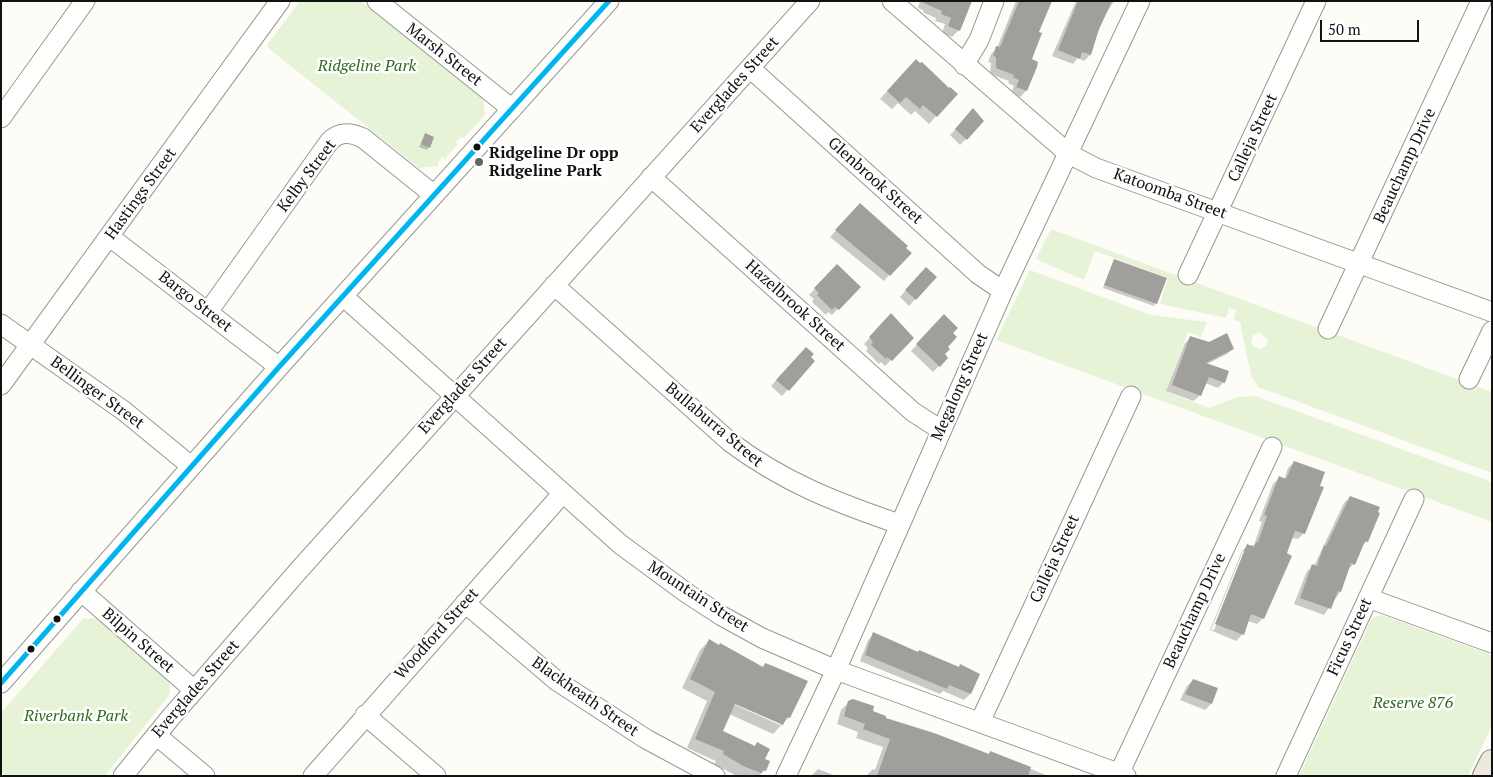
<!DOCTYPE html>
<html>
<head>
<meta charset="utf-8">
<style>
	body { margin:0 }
	#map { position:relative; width:1493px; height:777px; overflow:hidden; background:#fdfcf7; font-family:"PT Serif",serif }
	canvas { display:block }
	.frame { position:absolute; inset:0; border:2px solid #111; pointer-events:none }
	.scale { position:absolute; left:1320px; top:20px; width:99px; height:22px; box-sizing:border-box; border:2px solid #111; border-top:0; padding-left:6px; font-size:15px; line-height:18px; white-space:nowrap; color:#111; -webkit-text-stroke:4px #fff; paint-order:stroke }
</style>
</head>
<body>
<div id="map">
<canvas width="1493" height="777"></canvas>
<div class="frame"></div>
<div class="scale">50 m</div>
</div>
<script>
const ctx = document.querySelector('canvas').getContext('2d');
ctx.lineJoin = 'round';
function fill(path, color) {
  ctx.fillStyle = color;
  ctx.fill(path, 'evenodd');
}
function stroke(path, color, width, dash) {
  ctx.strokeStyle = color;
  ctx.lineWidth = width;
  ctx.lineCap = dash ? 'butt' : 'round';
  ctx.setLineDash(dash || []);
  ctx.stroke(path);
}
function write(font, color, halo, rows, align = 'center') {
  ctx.font = font + ' "PT Serif",serif';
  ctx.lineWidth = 5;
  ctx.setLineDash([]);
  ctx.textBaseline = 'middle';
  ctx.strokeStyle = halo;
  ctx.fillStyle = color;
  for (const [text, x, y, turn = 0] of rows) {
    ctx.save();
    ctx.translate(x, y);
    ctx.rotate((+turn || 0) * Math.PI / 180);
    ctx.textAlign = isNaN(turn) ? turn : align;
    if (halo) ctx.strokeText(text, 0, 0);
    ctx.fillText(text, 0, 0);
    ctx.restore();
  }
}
const green = new Path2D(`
	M300 1H361L483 97 485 115 464 138 461 137 455 143 458 144 444 160 443 156 438 162V166L419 168 268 48 267 45Z
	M1051 229 1492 392V473L1258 387 1251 375 1240 322 1234 320 1236 310 1229 308 1226 318 1160 304 1168 278 1095 251 1084 280 1036 259ZM1260 333 1268 340 1266 346 1260 349 1254 347 1251 342 1253 335Z
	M1030 270 1151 315 1207 322 1201 337 1188 332 1166 391 1209 408 1237 397 1255 396 1492 482V522L996 340Z
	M1381 615 1492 655V726L1468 776H1299L1372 618Z
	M98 618 169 680 170 694 105 776H6L1 772V713L83 619Z`);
const shadow = new Path2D(`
	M920 1H972L959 30 952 37 942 33 945 24 935 21 936 18 924 13 923 10 918 8Z
	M1016 1H1051L1038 33 1030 60 1036 67 1026 91 1020 97 1011 93 1014 86 1008 83 1009 81 990 74 991 63 988 62 991 54 997 48Z
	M1076 1H1114L1106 14 1092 45 1094 46 1090 55 1084 61 1078 58 1073 64 1052 56Z
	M908 68 949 90 936 116 929 124 915 111 911 115 898 103 892 109 880 99Z
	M968 116 966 139 960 145 950 135Z
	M425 135 429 147 427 150 419 147Z
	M854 211 889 275 884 281 830 237Z
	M1115 260 1165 279 1154 306 1103 288Z
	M837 266 859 287 832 315 828 312 826 315 812 302 814 299 809 295Z
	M920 274 936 277 909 306 900 297Z
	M891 315 913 338 885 366 881 362 879 364 866 351 868 348 864 344Z
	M938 321 951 333 943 354 947 358 933 372 911 351Z
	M1191 337 1233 348 1227 354 1207 364 1224 382 1218 388 1205 383 1200 395 1194 401 1166 391 1185 343Z
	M800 354 814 361 782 396 771 386Z
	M1294 462 1304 533 1298 539 1291 538 1263 618 1257 624 1248 621 1242 635 1236 641 1210 630 1242 551 1248 545H1254L1262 522 1259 521 1273 484 1279 478 1284 480 1288 468ZM1243 551H1246L1214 630H1211Z
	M1350 497 1367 541 1361 547 1354 564 1347 570 1340 592 1324 615 1294 604 1307 571 1314 566 1344 503Z
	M874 634 917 653 958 668 960 666 979 675 970 694 964 700 943 691 940 694 860 661 868 640Z
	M709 641 762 668 765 665 789 717 773 734 729 714 722 732 754 747 757 744 764 759 765 770 759 776H737L714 764 716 761 687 748 707 701 682 688 700 650ZM730 700 782 723 780 725 729 702Z
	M1193 680 1217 689 1211 704 1205 710 1180 700 1187 686Z
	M849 702 884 719 988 755 990 752 1048 776H866L873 769 875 770 883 747 856 738 858 732 837 724 841 710Z
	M818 769 836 776H811Z`);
const building = new Path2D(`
	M919 1H972L960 31 948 26 951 18 941 14 942 11Z
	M1019 1H1052L1039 32 1042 33 1032 59 1038 62 1037 67 1027 91 1016 87 1019 80 1013 77 1014 75 996 68V57L993 56 996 46 1000 47Z
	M1078 1H1112L1099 29 1091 55 1082 52 1080 59 1058 50Z
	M916 59 920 63 922 62 949 88 950 87 958 94 937 117 923 105 920 109 906 97 900 103 887 91Z
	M973 108 984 121 967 140 955 129Z
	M425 133 434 137 430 148 421 144Z
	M860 203 908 246 906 248 912 253 890 276 835 230Z
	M1114 259 1167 278 1157 304 1104 285Z
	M837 264 861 287 839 310 835 307 832 310 817 295 819 293 814 288Z
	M926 267 937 277 916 300 905 290Z
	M891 313 914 338 892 361 887 357 886 359 871 345 873 342 869 337Z
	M944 314 958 328 953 333 957 337 948 347 950 349 945 354 948 358 940 367 916 344Z
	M1227 333 1234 349 1206 363 1229 371 1225 383 1209 377 1201 396 1172 385 1190 336 1209 342Z
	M806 347 814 354 811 357 815 361 789 391 776 380Z
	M1294 461 1325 472 1320 486 1324 487 1305 534 1295 531 1287 553 1292 556 1264 619 1251 614 1244 635 1215 624 1247 544 1254 547 1256 542H1258L1267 516 1264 515 1279 476 1286 479Z
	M1350 496 1380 507 1378 512 1380 513 1368 542 1365 541 1355 565 1351 563 1341 592 1338 591 1331 609 1300 598 1312 564 1317 566 1324 545 1326 546Z
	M873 632 918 652 919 650 959 667 960 664 980 674 971 694 949 685 947 689 865 655Z
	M709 639 719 645 720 643 763 667 765 663 773 666 808 681 790 718 787 717 783 725 735 704 723 731 755 746 757 742 770 749 765 759 770 761 766 771 763 770 761 773 743 766 723 754 724 751 695 739 715 692 690 679Z
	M1193 679 1218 688 1212 704 1185 694Z
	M853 699 874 706 873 711 886 716V718L934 733 989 754 990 751 1031 767 1028 776H877L890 739 863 729 865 724 844 716 848 701Z`);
const minor = new Path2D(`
	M377 1 512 109
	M892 1 1069 154 1096 168 1492 312
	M964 65 979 40 994 1
	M750 68 978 274 1003 291
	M1 118 85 1
	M651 177 913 412 941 430
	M110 237 279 367
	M1188 275 1316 1
	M554 285 730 442C785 483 835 502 899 524
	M344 297 620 544 688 594 722 616 762 638 836 670 1126 776
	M208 312 329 142C339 131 350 132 363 138L434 195
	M1 324 124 411 191 466
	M1328 329 1481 1
	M1469 379 1492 331
	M1 385 280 1
	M81 591 194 690
	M1368 598 1492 643
	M465 603 557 681 646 739 715 776
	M1 683 279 367 609 1
	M365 715 436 776
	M980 722 1131 396
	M156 735 205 776
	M123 776 171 717 299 570 810 1
	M313 776 562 494
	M786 776 836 670 1003 291 1140 1
	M1118 776 1272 447
	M1286 776 1414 499`);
const major = new Path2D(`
	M1485 776 1492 762`);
const bus1 = new Path2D(`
	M1 683 279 367 609 1`);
const markers = [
	[477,147,4.5,"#111"],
	[479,162,5,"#646362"],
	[57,619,4.5,"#111"],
	[31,649,4.5,"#111"]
];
const streetNames = [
	["Marsh Street",444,55,38],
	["Everglades Street",735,85,-48],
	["Calleja Street",1253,138,-65],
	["Beauchamp Drive",1405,166,-65],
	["Kelby Street",307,176,-53],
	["Glenbrook Street",875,181,42],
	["Hastings Street",141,194,-54],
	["Katoomba Street",1170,194,20],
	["Bargo Street",195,302,38],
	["Hazelbrook Street",795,306,42],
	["Everglades Street",463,386,-48],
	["Megalong Street",960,387,-66],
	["Bellinger Street",97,393,36],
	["Bullaburra Street",714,425,40],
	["Calleja Street",1055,559,-65],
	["Mountain Street",698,597,33],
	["Beauchamp Drive",1195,611,-65],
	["Woodford Street",437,634,-48],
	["Ficus Street",1350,637,-65],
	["Bilpin Street",138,641,41],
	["Everglades Street",196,689,-49],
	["Blackheath Street",585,697,35]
];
const parkNames = [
	["Ridgeline Park",367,66],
	["Reserve 876",1413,703],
	["Riverbank Park",76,716]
];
const poiNames = [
	["Ridgeline Dr opp",489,153],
	["Ridgeline Park",489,171]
];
fill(green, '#e7f3d7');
fill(shadow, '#0003');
fill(building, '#a19f9c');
stroke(minor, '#979795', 21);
stroke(major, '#858482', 26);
stroke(minor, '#fffffe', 19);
stroke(major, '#ede9dc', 24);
stroke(bus1, '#00b5ef', 5);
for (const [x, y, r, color] of markers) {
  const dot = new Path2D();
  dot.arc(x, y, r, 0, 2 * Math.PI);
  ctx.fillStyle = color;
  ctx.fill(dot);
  stroke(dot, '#fff', 2);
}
write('16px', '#111', '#fff', streetNames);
write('italic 16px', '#2f6b1f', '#fff', parkNames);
write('bold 16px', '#111', '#fff', poiNames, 'left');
</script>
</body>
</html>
